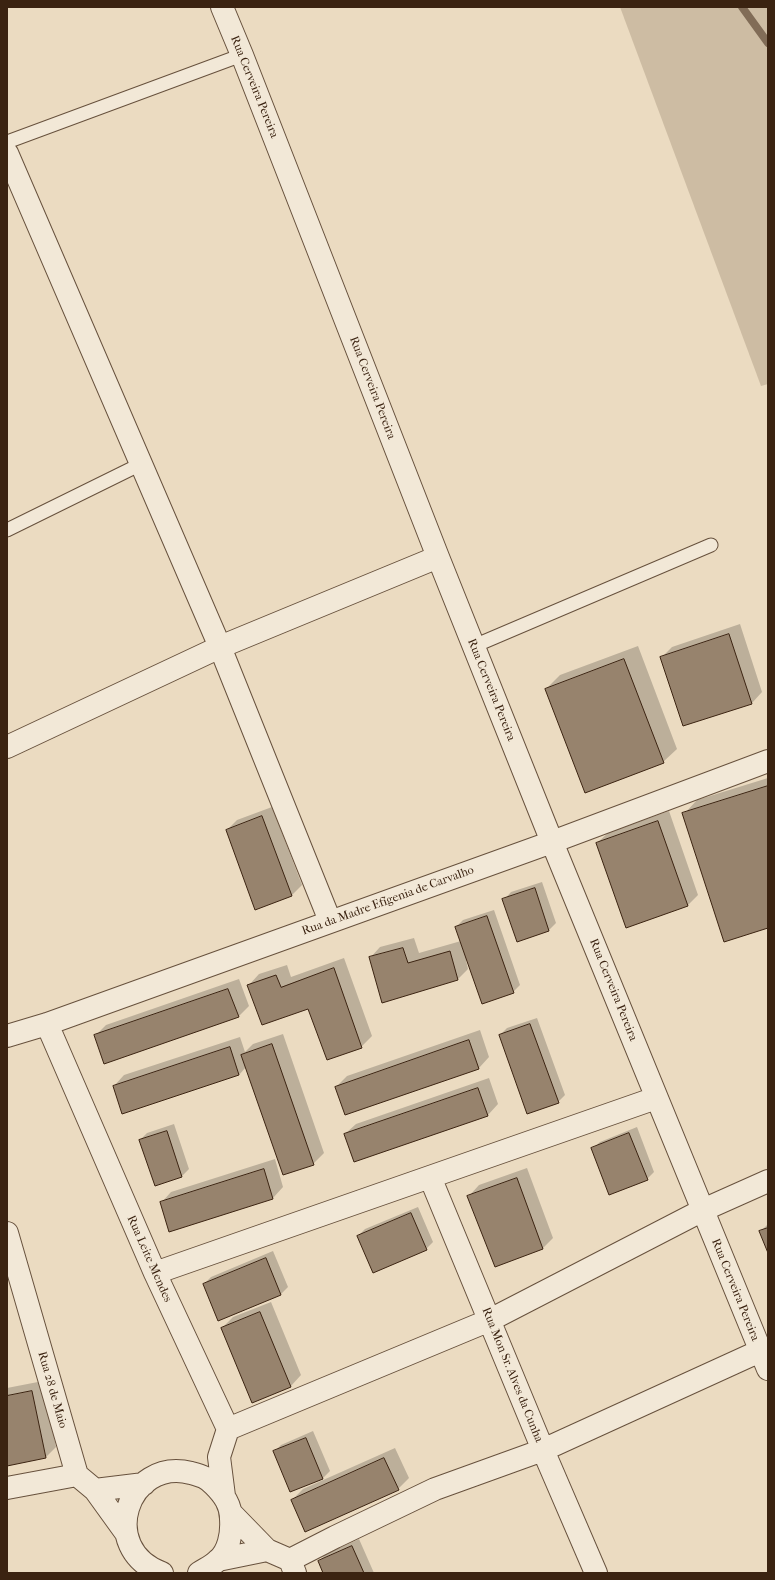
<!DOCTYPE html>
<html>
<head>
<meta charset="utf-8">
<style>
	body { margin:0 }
	#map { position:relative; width:775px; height:1580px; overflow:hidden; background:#ebdbc1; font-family:"IM FELL French Canon",serif }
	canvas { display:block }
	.frame { position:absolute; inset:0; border:8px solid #3b2311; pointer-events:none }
</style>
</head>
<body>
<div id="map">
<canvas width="775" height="1580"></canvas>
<div class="frame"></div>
</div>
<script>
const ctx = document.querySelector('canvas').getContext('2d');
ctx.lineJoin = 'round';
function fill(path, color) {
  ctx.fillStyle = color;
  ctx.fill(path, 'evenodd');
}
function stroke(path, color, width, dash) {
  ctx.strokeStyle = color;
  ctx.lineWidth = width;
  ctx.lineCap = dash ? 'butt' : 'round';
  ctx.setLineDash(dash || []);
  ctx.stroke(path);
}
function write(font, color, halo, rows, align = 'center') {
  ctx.font = font + ' "IM FELL French Canon",serif';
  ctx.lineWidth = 3.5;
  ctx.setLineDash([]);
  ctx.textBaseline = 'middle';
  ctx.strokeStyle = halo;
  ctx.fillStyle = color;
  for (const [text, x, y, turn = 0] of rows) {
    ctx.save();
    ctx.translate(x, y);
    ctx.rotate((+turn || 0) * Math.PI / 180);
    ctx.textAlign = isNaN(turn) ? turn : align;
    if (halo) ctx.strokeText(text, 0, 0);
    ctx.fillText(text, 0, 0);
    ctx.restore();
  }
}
const green = new Path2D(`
	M620 7H768V384L761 386Z`);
const shadow = new Path2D(`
	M740 624 762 692 752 703 684 725 662 657 672 647Z
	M638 646 677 749 663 762 546 689 560 675Z
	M768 778V927L684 814 697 800Z
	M272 807 302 885 291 896 227 830 237 820Z
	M669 811 698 895 688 905 597 843 608 833Z
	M542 882 556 923 549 930 504 900 511 892Z
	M494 910 520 985 513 992 467 959 466 960 468 969 458 979 370 958 380 947 414 938 419 953 461 941 456 927 463 920Z
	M344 958 372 1036 361 1047 309 1008 249 985 259 974 287 965 291 977Z
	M239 979 249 1006 238 1017 95 1036 106 1025Z
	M537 1018 565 1095 558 1102 500 1035 507 1028Z
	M480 1030 489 1057 479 1068 345 1114 336 1087 347 1076Z
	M283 1034 324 1153 313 1164 246 1067 239 1075 114 1086 124 1075 240 1037 245 1052 253 1044Z
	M489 1078 498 1104 488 1115 354 1161 345 1134 356 1124Z
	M174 1124 189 1169 182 1176 155 1185 140 1140 147 1133Z
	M637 1127 654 1172 647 1179 592 1149 600 1142Z
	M275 1159 283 1187 273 1198 169 1230 161 1203 171 1192Z
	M527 1168 553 1238 543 1248 469 1196 479 1185Z
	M418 1207 433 1242 426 1249 358 1236 365 1229Z
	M768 1224V1250L761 1231Z
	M273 1251 288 1287 281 1294 218 1320 204 1284 211 1277Z
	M271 1302 301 1375 291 1386 253 1401 222 1328 233 1317Z
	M43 1381 56 1447 46 1457 7 1465V1388Z
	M313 1431 330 1471 323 1478 291 1491 274 1452 281 1445Z
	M395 1448 409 1478 398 1489 292 1500 303 1489Z
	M359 1539 374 1573H325L319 1561 326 1554Z`);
const stream = new Path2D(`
	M742 7 768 43`);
const building = new Path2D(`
	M729 634 752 704 683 726 660 657Z
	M624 659 664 763 585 793 545 689Z
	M768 786V928L724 942 682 813Z
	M262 816 292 896 255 910 226 830Z
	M658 821 688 906 626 928 596 843Z
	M535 888 549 931 517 942 502 899Z
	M487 916 514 993 482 1004 455 927Z
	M403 948 408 963 450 951 458 980 382 1003 369 957Z
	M334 968 362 1048 327 1060 308 1009 262 1025 247 985 276 975 281 987Z
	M228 989 239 1017 104 1064 94 1035Z
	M530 1024 559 1103 527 1114 499 1035Z
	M469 1040 479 1069 345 1115 335 1087Z
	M272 1044 314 1165 283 1175 241 1055Z
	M230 1047 239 1075 122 1114 113 1086Z
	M478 1088 488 1116 354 1162 344 1134Z
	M167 1131 182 1177 155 1186 139 1140Z
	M629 1133 648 1180 609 1195 591 1148Z
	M264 1169 273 1199 169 1232 160 1202Z
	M517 1178 543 1249 495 1267 467 1196Z
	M411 1213 427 1250 373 1273 357 1236Z
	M768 1228V1253L759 1231Z
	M266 1258 281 1295 218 1321 203 1284Z
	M260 1312 291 1387 252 1403 221 1328Z
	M32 1391 46 1458 7 1466V1396Z
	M306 1438 323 1479 290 1492 273 1451Z
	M384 1458 399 1490 305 1532 291 1500Z
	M352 1546 364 1573H323L318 1561Z`);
const lane = new Path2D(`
	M7 142 242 55
	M7 530 141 464
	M474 646 711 545`);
const street = new Path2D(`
	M222 7 242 55 438 557 552 842 768 1369
	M7 153 220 647 330 921
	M7 747 220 647 438 557
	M47 1024 155 1273 228 1429 219 1457 224 1496
	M7 1036 47 1024 552 842 768 761
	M430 1177 543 1450 596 1573
	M7 1233 77 1475 95 1490 126 1533
	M155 1273 656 1098
	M228 1429 490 1320 703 1210 768 1181
	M7 1488 77 1475
	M95 1490 144 1484
	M231 1513 267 1550 290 1560 295 1573
	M218 1560 267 1550
	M290 1560 335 1537 435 1489 543 1450 760 1351
	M162 1573C97 1549 127 1457 191 1473 202 1476 206 1477 214 1485 224 1495 231 1505 231 1519 232 1533 229 1552 217 1561 212 1566 205 1569 199 1573`);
const streetNames = [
	["Rua Cerveira Pereira",254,87,68],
	["Rua Cerveira Pereira",372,388,69],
	["Rua Cerveira Pereira",491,690,68],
	["Rua da Madre Efígenia de Carvalho",388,901,-20],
	["Rua Cerveira Pereira",613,990,68],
	["Rua Leite Mendes",149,1259,66],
	["Rua Cerveira Pereira",735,1290,68],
	["Rua Mon Sr. Alves da Cunha",512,1375,68],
	["Rua 28 de Maio",52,1390,74]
];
fill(green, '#cdbca3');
fill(shadow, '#0003');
stroke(stream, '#816c57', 8);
fill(building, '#97836d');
stroke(building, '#3b2311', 1);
stroke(lane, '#67513d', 15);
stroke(street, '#67513d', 24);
stroke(lane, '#f2e8d7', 13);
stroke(street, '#f2e8d7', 22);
write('12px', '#3b2311', '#f2e8d7', streetNames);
</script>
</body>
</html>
